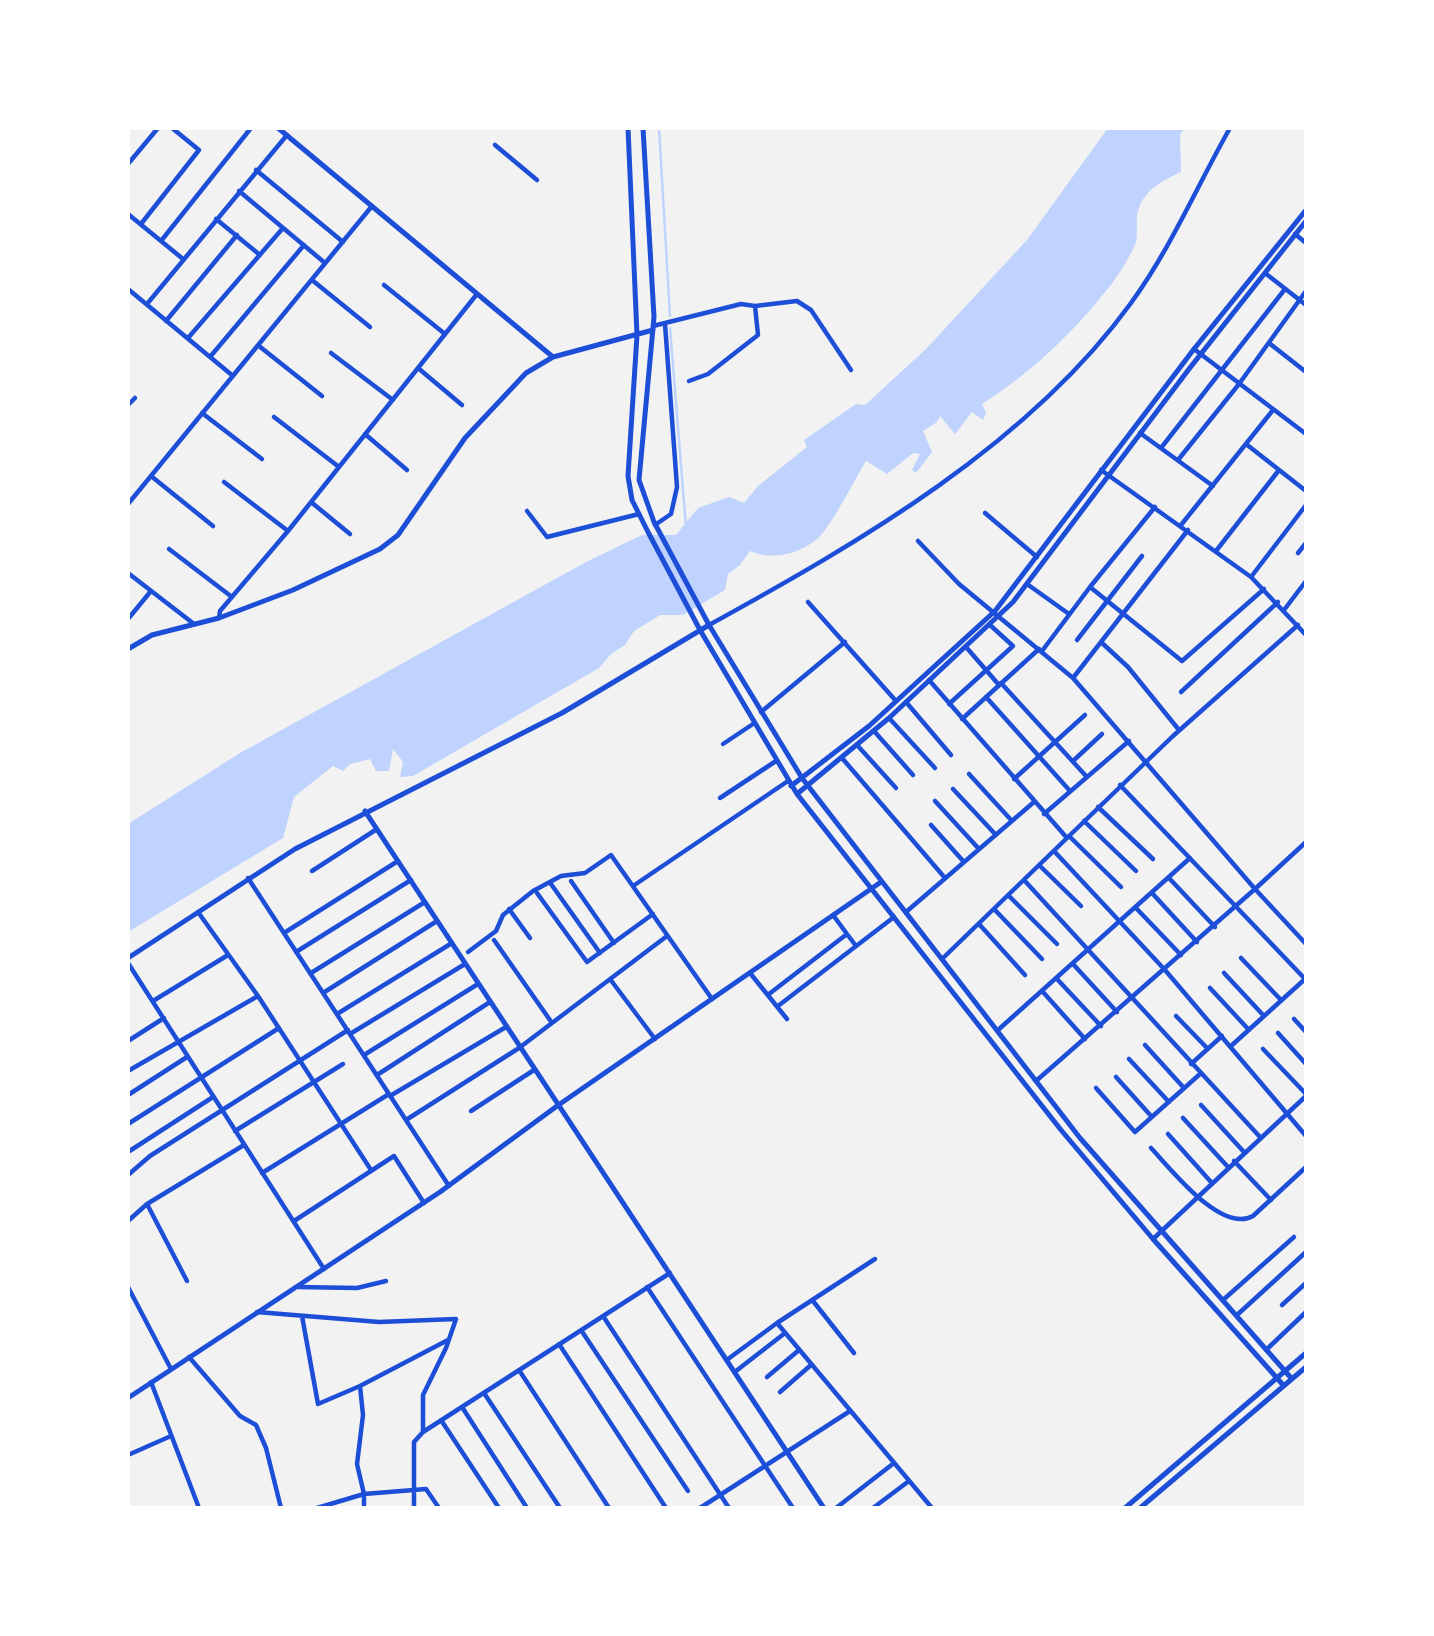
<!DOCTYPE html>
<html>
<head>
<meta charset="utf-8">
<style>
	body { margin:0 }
	#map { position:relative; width:1434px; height:1636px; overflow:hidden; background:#f2f2f2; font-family:Manrope,sans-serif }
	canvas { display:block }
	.frame { position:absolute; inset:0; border:130px solid #fff; pointer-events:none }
</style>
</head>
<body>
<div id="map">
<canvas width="1434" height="1636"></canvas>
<div class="frame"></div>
</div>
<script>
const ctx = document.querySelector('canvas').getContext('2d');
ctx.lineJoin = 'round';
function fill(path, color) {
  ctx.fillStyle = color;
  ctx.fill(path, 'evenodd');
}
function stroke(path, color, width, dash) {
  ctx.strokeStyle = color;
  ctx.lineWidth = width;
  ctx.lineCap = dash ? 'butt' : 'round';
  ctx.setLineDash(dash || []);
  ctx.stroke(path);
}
const water = new Path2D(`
	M1108 128H1185L1180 134 1181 172C1160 182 1142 191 1137 215 1136 224 1138 234 1136 242 1130 257 1116 280 1105 292 1072 334 1027 376 982 404L986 413 983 420 972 412 955 434 940 416 937 422 923 431 932 452 916 473 912 470 920 454 913 453 887 474 866 461C855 479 830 529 816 540 797 555 771 560 750 551L740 565 728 574 725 590 683 615H660L634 631 625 645 611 654 599 668 413 776 400 777 403 762 393 749 389 771H376L370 759 350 764 343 771 333 766 294 797 283 838 128 932V824L240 753 586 562 642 535H676L698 508 729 497 744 503 758 486 807 447 804 440 856 404 865 405 926 349 1027 240Z`);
const stream = new Path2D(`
	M659 128 670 316
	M670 328 686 527`);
const minor = new Path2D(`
	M495 145 537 180
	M128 164 158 128
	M256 170 343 242
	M239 191 325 263
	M128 214 183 259
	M216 219 260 255
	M141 224 199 150 172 128
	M1295 234 1306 243
	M161 241 251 128
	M1265 273 1306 305
	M312 280 370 327
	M384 285 445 334
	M128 289 233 376
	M147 304 287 135
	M166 321 237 235
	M653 326 741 304 755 306 797 301 811 310 851 370
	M188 338 283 228
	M1269 343 1306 372
	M259 346 322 396
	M1194 349 1306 434
	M331 353 393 400
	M210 357 304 245
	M418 368 462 405
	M689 381 708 374 758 335 755 306
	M128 405 135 398
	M202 413 262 459
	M274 417 339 467
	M1140 433 1213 486
	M365 434 407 470
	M1246 444 1306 491
	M1161 448 1285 289
	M1178 460 1239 384 1306 291
	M1101 470 1251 577 1306 635
	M151 476 213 526
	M224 482 288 531
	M311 502 350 534
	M128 504 372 206
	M527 511 547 537 639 514
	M985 513 1037 557
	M655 525 671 514 677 487 665 324
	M1181 525 1273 410
	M918 541 959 584 1073 678 1255 889 1306 842
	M169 549 232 597
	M1216 551 1279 470
	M1298 553 1306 543
	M128 573 194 624
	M1251 577 1306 505
	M1027 584 1069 614
	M1090 587 1155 507
	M808 602 896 701
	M1284 610 1306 581
	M219 618 220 611 288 531 477 294
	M128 619 151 591
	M709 625C860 542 1028 445 1131 303 1171 248 1197 186 1230 128
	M1077 640 1142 556
	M1102 643 1128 667 1179 730
	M966 647 999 685
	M1042 651 1090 587 1182 661 1264 589
	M1073 678 1188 530
	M929 680 1067 838 1173 736 1298 625
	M1001 683 1086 776
	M1181 692 1278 602
	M986 697 1070 791
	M906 702 951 755
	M949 704 1013 646 990 625
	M761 712 845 642
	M889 718 935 768
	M962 719 1039 649
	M874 731 913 775
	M723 744 753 724
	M857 745 896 788
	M842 758 945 878
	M1073 761 1102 734
	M969 774 1012 821
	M1014 779 1085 715
	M1120 785 1306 980
	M953 789 996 835
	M720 798 776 761
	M935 801 979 849
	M1098 807 1153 859
	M1044 814 1129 741
	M1084 821 1136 871
	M931 825 964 862
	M1069 836 1121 887
	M1054 851 1165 970 1306 1136
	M1039 865 1081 906
	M312 871 377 829
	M248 878 449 1186
	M1169 878 1215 927
	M1024 880 1260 1137
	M571 881 614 943
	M551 884 600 953
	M633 886 788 781
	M537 893 587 962 653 914
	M1152 893 1197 942
	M1008 895 1057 944
	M1136 908 1181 955
	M509 909 530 938
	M994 909 1042 959
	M198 912 258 996 371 1170
	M906 912 1034 802
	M833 915 847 934
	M979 924 1025 975
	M284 933 398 861
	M494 940 552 1023
	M296 952 411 880
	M468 952 496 931 503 915 533 891 561 876 585 873 611 855 712 999
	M1241 958 1281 1000
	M942 959 1067 838
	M128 963 324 1269
	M1073 964 1117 1012
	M311 973 425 902
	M750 973 787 1019
	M1224 973 1264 1016
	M610 979 655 1039
	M1057 979 1101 1026
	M1210 988 1249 1030
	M1043 992 1085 1039
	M323 993 437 921
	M769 994 847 934 856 946
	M153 1001 228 955
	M778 1006 894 917
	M337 1014 452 943
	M1176 1016 1208 1049
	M1294 1019 1306 1032
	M998 1030 1190 858
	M1278 1033 1306 1064
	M350 1034 465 964
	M128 1041 164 1018
	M1145 1045 1184 1088
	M1231 1046 1305 979
	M1263 1049 1306 1094
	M364 1055 478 984
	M1129 1059 1169 1102
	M1191 1064 1222 1036
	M128 1071 258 996
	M377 1075 490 1002
	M1116 1077 1152 1117
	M1036 1081 1255 889 1306 944
	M1096 1088 1135 1132 1200 1074
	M128 1095 187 1057
	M390 1096 506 1027
	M1201 1105 1244 1152
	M471 1111 534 1070
	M1183 1118 1228 1167
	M406 1120 519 1048 667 936
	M128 1124 279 1028
	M235 1131 343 1064
	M1168 1134 1211 1182
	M1151 1148C1171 1169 1221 1234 1253 1216L1306 1167
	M128 1152 213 1097
	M1234 1161 1271 1200
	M262 1173 389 1094
	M128 1175 150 1156 348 1030
	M147 1204 244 1145
	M128 1221 147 1204 187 1281
	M294 1221 394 1156 424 1203
	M1153 1239 1306 1096
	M128 1287 171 1369
	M298 1287 357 1288 386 1281
	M647 1287 793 1508
	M1223 1300 1294 1237
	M813 1301 854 1353
	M1282 1305 1306 1283
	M257 1312 379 1322 456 1319 446 1348 423 1395V1431
	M1237 1315 1306 1252
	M302 1316 318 1404 360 1386 448 1340
	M603 1316 729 1508
	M777 1323 875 1259
	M581 1330 688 1491
	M559 1344 666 1508
	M1266 1350 1306 1312
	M189 1357 240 1416 256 1425 266 1448 281 1508
	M728 1359 777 1323 932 1508
	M519 1370 609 1508
	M736 1371 785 1333
	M767 1377 799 1350
	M151 1382 199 1508
	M360 1386 363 1415 357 1464 364 1494V1508
	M780 1392 811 1365
	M484 1393 560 1508
	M462 1407 527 1508
	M441 1420 499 1508
	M128 1455 171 1436
	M317 1508 364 1494 426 1489 439 1508
	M414 1508V1442L423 1432 670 1273
	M700 1508 850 1411
	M836 1508 894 1463
	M873 1508 909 1481`);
const tertiary = new Path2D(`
	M278 128 553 357
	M628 128 637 335 628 476 632 500 648 532 700 630 797 794 1061 1130 1153 1239 1284 1386
	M643 128 654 317 639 480 654 522 709 625 802 778 1080 1138 1292 1379
	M128 649 152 635 219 618 293 590 380 549 398 535 465 438 526 373 553 357 653 330
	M791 786 869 726 995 611 1194 349 1306 210
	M797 794 889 718 1013 602 1189 369 1306 221
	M365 811 824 1508
	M128 958 295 849 562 713 709 625
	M128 1398 440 1192 557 1106 881 882
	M1125 1508 1306 1353
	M1140 1508 1306 1367`);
fill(water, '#bfd3fe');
stroke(stream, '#bfd3fe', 2.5);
stroke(minor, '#1d4ed8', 4.5);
stroke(tertiary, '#1d4ed8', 5);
</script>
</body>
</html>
